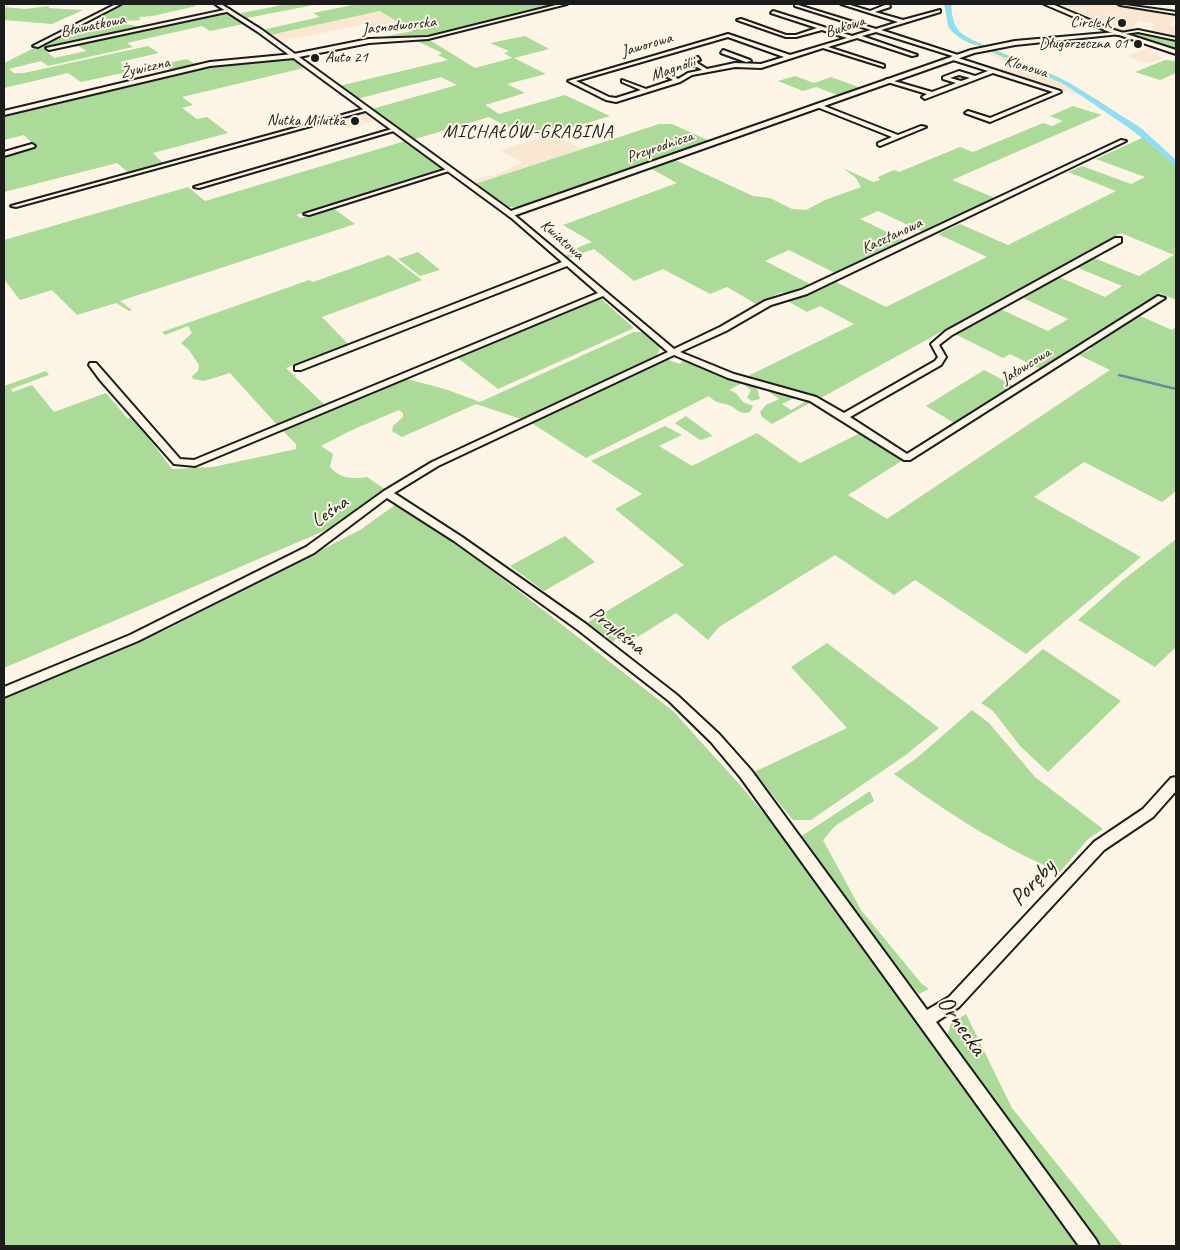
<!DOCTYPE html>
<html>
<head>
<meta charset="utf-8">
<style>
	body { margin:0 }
	#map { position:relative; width:1180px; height:1250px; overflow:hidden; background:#fcf5e5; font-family:Caveat,sans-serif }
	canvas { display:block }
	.frame { position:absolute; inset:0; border:5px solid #1c1c1c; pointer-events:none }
</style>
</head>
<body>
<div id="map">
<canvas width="1180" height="1250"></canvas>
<div class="frame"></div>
</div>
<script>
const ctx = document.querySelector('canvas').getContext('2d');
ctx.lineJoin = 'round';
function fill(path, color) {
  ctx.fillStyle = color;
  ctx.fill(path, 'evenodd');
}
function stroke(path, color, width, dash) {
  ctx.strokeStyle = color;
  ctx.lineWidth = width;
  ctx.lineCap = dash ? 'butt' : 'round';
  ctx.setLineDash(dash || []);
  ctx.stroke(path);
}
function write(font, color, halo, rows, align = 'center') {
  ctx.font = font + ' Caveat,sans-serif';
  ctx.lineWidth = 4;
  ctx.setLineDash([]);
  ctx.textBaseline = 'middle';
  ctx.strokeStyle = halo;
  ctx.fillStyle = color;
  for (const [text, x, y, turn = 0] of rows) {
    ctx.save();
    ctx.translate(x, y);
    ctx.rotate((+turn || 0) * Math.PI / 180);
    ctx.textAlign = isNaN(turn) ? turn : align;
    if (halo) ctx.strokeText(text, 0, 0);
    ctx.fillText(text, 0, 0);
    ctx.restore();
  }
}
const built = new Path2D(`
	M1054 4H1113L1176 14V18L1170 25 1176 27V38L1149 32 1156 24 1139 20 1131 30H1116Z
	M381 11 398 21 370 28 364 24 280 42 270 35Z
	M1149 48 1154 49 1150 53 1164 58 1148 64 1126 56Z
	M987 50 1049 75 1083 96 997 71 1006 67 1008 63 984 52Z
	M364 112 375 121 349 129 335 120Z
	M551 134 582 149 474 184 476 182 473 179 495 175 522 163 500 150Z`);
const green = new Path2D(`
	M121 4H192L196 6 153 16 139 17 140 20C125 22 110 19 95 17Z
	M288 4H319L247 18 241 13Z
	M358 4 371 5 559 4 426 38 367 40 413 31 380 11 270 35 262 30 320 17 313 13Z
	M944 4H951C952 10 951 19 953 25 957 36 974 42 984 46 973 47 950 35 948 24 946 17 947 11 944 4Z
	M50 6 48 8 83 10 52 24 4 20V7L25 9Z
	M227 12 244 24 210 31 202 26 127 43 133 47 48 66 41 61 9 69 14 73H24L148 46 159 53 120 62 132 71 81 82 68 73 4 88V63L60 35 118 23 143 27 43 48 54 58 86 51 76 44Z
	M1136 33 1176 40V50L1129 34Z
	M525 36 549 49 514 58 546 74 507 84 525 93 485 105 499 114 565 95 610 116 564 130 553 128 535 131 511 129 489 117 412 140 372 109 457 85 441 77 357 99 339 86 448 60 438 55 442 53 415 40 428 39 475 68 512 58 504 53 509 51 490 43Z
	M991 48 1060 78 1099 101 1126 120 1176 161V300L1160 293 1040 369 1010 354 1003 358 955 334 1000 309 1048 331 1068 319 1021 297 1059 277 1105 297 1122 286 1076 267 1094 258 1139 276 1174 255 1121 233 819 399 746 377 854 324 820 306 807 312 784 299 803 297 836 282 886 307 987 257 938 234 960 224 1008 245 1116 191 1068 172 1082 166 1131 184 1145 177 1096 159 1142 138 1109 112 1049 75 987 50Z
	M292 58 304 68 182 97 193 105 182 108 197 119 207 117 228 133 153 153 164 164 129 173 117 163 4 192V155L36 147 24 135 4 140V113C97 92 197 62 292 58Z
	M187 59 198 66 174 73 162 64Z
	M1165 60 1176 61V73L1160 80 1135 72Z
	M795 76 814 83 831 77 861 88 840 96 816 87 803 91 778 81Z
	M1073 106 1102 115 952 180 995 198 923 232 878 211 860 219 904 240 835 273 789 250 765 261 810 284 791 292 779 293 756 304 727 287 710 294 663 269 634 281 594 249 569 258 565 256 572 254 569 251 592 242 563 225 677 183 650 168 673 159 753 196 770 198 792 209 806 210 825 200 861 187 856 178 843 168 873 182 880 180 878 177 894 170 899 172 960 147 973 152 1043 123 1052 126 1063 121 1050 116Z
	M659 124H672L710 141 520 207H507L475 184Z
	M405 141 442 168 296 215 301 218 333 208 355 224 120 301 132 310 129 311 116 303 77 315 52 290 20 300 4 279V240L188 187 205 201Z
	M418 252 440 270 420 276 398 259Z
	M389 255 422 280 322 317 349 345 286 368 327 407 278 426 230 373 204 381 193 379 192 376 198 371 199 365 189 350 181 343 192 333 188 326 165 335 162 332 309 280 313 282Z
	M599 297 634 328 498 389 455 356Z
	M1140 316 1172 330 1176 327V491L1162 502 1084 462 1034 497 1141 557 1026 654 915 580 894 595 835 555 719 627 708 640 676 613 625 645 616 639 613 642 587 623 684 565 615 509 642 494 591 461 665 426 682 435 659 446 692 466 757 433 800 463 862 432 903 460 848 495 887 519 1110 370 1079 355 1091 349 1090 347Z
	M634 332H644L660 347 657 356 524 420 476 404 402 437 392 431 393 426 403 417V413L399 410 352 430 321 446 333 454 330 467C341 479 351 479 367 477L386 490 331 528 4 668V386L46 371 49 375 11 389 13 392 32 385 54 412 106 393 128 419 133 417 172 469 213 467 296 449V444L281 429 403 378 445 389 480 402Z
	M666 359 680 364 684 360 756 385 760 399 751 401 747 397 751 390 742 383 729 390 736 393 743 402 753 406 750 412C740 415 738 410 731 406 722 402 716 404 709 396L586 458 530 422Z
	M984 370 1014 386 954 423 926 406Z
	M770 389 796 397 782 404 791 410 808 400 813 401 772 424 762 417 760 412 766 405 779 399 770 393Z
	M686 416 713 436 700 440 675 423Z
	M395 505 453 540 673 711 741 786 789 844 1080 1246H4V696L168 629 360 530Z
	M565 536 595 562 544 591 510 566Z
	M1176 539V647L1155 667 1078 620 1123 580Z
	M827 643 939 728 907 754 811 820H793L754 772 847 728 791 667Z
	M1043 649 1121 701 1048 772 1020 746 993 711 981 703Z
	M972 710 989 723 1035 777 1103 829 1088 839 1060 872C1000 847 946 812 894 774L918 757Z
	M870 791 874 801 835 826 823 840 861 910 921 983 929 989 919 994 891 961 800 837Z
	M966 1014 1012 1108 1123 1246H1100L1004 1121 947 1036 951 1023Z`);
const stream = new Path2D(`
	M1119 375 1176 389`);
const canal = new Path2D(`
	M944 4H950C955 33 958 33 984 45V47L960 38 949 28Z
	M987 48 1068 82 1141 128 1176 160V166L1135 132 1064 84 987 50Z`);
const minor = new Path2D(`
	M116 4H121L38 47 33 46Z
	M560 4H567L428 39 369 43 294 58 210 66 4 115V111L210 62 294 54 369 39 428 37Z
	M795 4 876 29 898 22 841 4H847L870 11 885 5V4H889L890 7 875 12 903 20 940 10V12L881 30 961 56 956 57 876 32 862 36 917 55 912 56 857 38 828 47 884 65V67L823 48 761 68 735 67 692 75 680 82 616 102 606 100 568 81 728 34 790 55 847 38 822 30 796 37H786L737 20 741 19 786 35H796L817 28 771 13 773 11 852 36 871 30 795 6ZM728 37 784 57 761 64 735 63 707 69 694 61 700 60 698 57 687 61 702 70 688 73 678 79 660 69H656V71L673 80 646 89 622 80V82L641 90 616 98 609 97 576 81Z
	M1118 4 1176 12V14L1120 5Z
	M229 9 231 11 49 50 46 48Z
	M1138 30 1176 38V40L1138 32 1117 35 1115 34Z
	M723 50 750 60 751 61 746 62 721 53Z
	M952 56 1060 91 1061 92 990 122 965 113 968 111 990 118 1053 92 993 73 925 99 922 97 927 94 884 81 887 79 932 92 956 83 943 79V77L959 71 975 76 988 71 950 59ZM959 75 970 78 961 81 950 78Z
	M819 104 898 135 921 126 926 127 880 146 878 145V143L892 137 817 107Z
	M364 109 369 110 16 207 11 206Z
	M392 129 397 130 199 188 194 187Z
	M1121 140 1126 141 807 294 771 305 726 331 680 352 734 374 816 397 844 413 935 361 938 357 931 344 946 331 1115 238H1121V242L952 335 939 345 946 357 941 365 850 417 907 454 1158 296 1165 298 910 460H904L810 401 728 378 674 355 438 466 394 493 462 537 586 624 677 695 719 734 751 770 927 1010 949 997 1094 842 1143 809 1171 778 1176 777V791L1153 817 1104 850 959 1007 936 1022 1096 1240 1099 1246H1079L741 778 711 742 669 701 578 630 454 541 387 498 314 553 138 641 4 697V687L130 635 306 547 384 491 432 462 668 352 603 296 195 466 174 464 100 380 89 365 90 363H96L180 459 194 460 598 293 567 266 301 370H295V366L562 262 508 215V213H512L674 349 720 327 765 301 801 290Z
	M32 144 35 146 34 147 4 156V152Z
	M447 169 452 170 309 215 304 214Z`);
const tertiary = new Path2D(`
	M215 4H221L262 30 511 211 971 50 1015 41 1117 32 1120 34 1015 45 974 53 510 217 258 32Z`);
const secondary = new Path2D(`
	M1044 4H1052L1111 29 1176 50V54L1107 31Z`);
const markers = [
	[1122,23,5,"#1c1c1c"],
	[1138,44,5,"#1c1c1c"],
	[315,58,5,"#1c1c1c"],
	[355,121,5,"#1c1c1c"]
];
const farPoinames = [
	["Circle K",1112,23],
	["Długorzeczna 01",1128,44],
	["Auto 21",325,58,"left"],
	["Nutka Milutka",345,121]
];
const farStreetnames = [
	["Bławatkowa",93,26,-12],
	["Jasnodworska",399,26,-6],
	["Bukowa",845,27,-18],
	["Jaworowa",647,45,-16],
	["Klonowa",1026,67,17],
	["Żywiczna",145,68,-13],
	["Magnolii",673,69,-19],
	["Przyrodnicza",660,147,-19],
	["Kasztanowa",892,236,-25],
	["Kwiatowa",562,240,41],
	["Jałowcowa",1026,366,-32]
];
const farQuarternames = [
	["MICHAŁÓW-GRABINA",528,132]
];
const streetNames = [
	["Leśna",330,512,-35],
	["Przyleśna",617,631,38]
];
const nearStreetnames = [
	["Poręby",1033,883,-47],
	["Ornecka",961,1026,55]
];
fill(built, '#fae7d2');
fill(green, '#acda99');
stroke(stream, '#62909c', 2.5);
fill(canal, '#91ddf1');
stroke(minor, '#1c1c1c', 4);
stroke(tertiary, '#1c1c1c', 4);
stroke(secondary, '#1c1c1c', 4);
fill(minor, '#fcf5e5');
fill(tertiary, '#fcf5e5');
fill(secondary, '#fcf5e5');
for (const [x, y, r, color] of markers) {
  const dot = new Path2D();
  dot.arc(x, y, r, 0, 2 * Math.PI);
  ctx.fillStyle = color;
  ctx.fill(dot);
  stroke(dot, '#fcf5e5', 2);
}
write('16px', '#1c1c1c', '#fcf5e5', farPoinames, 'right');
write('16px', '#1c1c1c', '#fcf5e5', farStreetnames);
ctx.letterSpacing = '1px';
write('19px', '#1c1c1c', '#fcf5e5', farQuarternames);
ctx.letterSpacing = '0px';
write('20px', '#1c1c1c', '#fcf5e5', streetNames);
write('24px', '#1c1c1c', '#fcf5e5', nearStreetnames);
</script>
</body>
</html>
